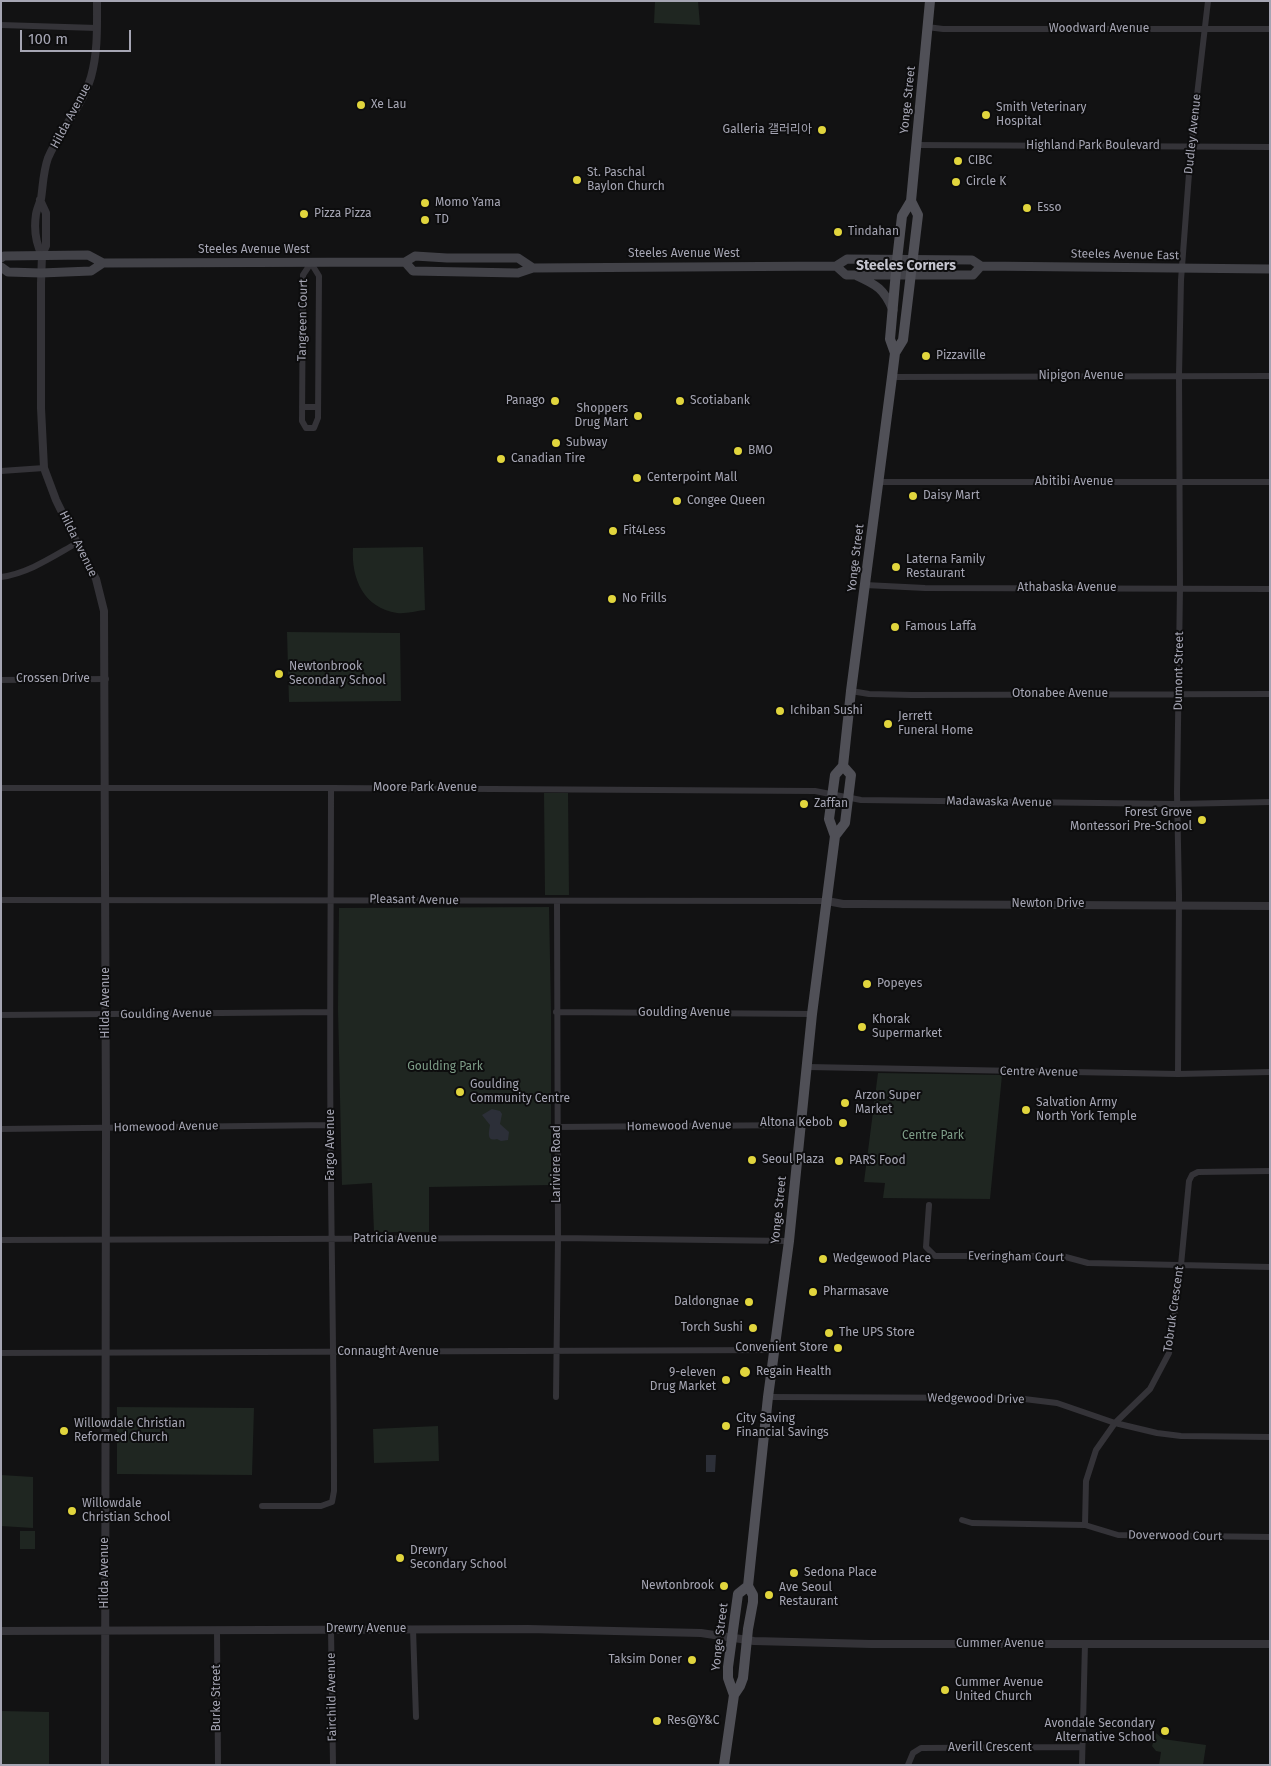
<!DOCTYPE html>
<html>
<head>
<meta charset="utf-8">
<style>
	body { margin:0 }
	#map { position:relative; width:1271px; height:1766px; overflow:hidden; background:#121213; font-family:"Fira Sans",sans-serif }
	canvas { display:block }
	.frame { position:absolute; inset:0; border:2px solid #a5a5b3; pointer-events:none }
	.scale { position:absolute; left:20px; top:30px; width:111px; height:22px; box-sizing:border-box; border:2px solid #a5a5b3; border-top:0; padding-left:6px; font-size:15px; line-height:18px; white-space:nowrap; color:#a5a5b3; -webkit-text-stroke:4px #0d0d0e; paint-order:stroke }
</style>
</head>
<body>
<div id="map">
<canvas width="1271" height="1766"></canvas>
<div class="frame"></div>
<div class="scale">100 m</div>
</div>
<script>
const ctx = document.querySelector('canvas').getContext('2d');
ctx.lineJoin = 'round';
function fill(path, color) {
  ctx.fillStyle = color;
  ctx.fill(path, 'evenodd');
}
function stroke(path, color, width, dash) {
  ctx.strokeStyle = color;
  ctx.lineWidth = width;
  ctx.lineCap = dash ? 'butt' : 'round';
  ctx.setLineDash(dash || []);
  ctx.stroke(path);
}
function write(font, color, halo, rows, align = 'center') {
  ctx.font = font + ' "Fira Sans","Noto Sans KR",sans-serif';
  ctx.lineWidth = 4;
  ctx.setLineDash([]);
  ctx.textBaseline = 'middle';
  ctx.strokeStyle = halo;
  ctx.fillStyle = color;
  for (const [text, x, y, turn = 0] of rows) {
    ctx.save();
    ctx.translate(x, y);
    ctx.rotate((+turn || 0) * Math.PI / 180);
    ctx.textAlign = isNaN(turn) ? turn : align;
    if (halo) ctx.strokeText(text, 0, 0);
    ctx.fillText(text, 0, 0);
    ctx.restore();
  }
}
const green = new Path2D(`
	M655 1H698L700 25 654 23Z
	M423 547 425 610C416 611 406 614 397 613 364 608 351 579 353 548Z
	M287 632 400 633 401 701 289 702Z
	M544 793H568L569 895H545Z
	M549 907 551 1011V1185L429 1187V1232H374L372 1183 342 1185 338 1009 339 908Z
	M878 1073 1002 1075 990 1199 883 1198 885 1183 864 1182Z
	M117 1407 254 1408 252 1475 117 1474Z
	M438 1426 439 1461 374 1463 373 1429Z
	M1 1475 33 1477V1528L1 1526Z
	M20 1531H35V1549H20Z
	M1 1711 49 1712V1765H1Z
	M1156 1733 1163 1739 1206 1745 1203 1765H1159L1161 1752 1156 1751 1152 1746Z`);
const water = new Path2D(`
	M492 1109 500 1111 502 1114 500 1124 509 1132 508 1140 501 1141 497 1139C486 1142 489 1132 490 1125L482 1115Z
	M706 1455H716L715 1472H706Z`);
const minor = new Path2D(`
	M1 25 97 28
	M927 27 943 29H1270
	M916 145 1270 147
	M311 263 319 276 318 418 314 428H306L302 421 303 275Z
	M892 377 1270 376
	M302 407H318
	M1 471 44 468
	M879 482H1270
	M1 577C29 573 52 557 77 543
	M865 585 925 588 1270 589
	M1 680 106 679
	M851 691 869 694 912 695 1270 694
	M1 788H331L815 791 861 800 1177 804 1270 802
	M1 900 827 901
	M556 1012 812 1014
	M1 1015 330 1012
	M808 1067 1178 1074 1270 1072
	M1178 1074 1179 895 1177 793 1180 588 1179 375 1181 280 1191 147 1208 1
	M557 1127 801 1125
	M1 1129 331 1125
	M929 1205 926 1247 935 1256H1062L1088 1263 1270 1267
	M1 1240 558 1238 789 1241
	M1 1353 775 1350
	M556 1397 558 1238 557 902
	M768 1397 1016 1398 1057 1403 1115 1423 1157 1433 1181 1436 1270 1437
	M262 1506H321L332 1502 334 1491C334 1387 332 1284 331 1181 329 1050 331 919 331 788
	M962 1520 972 1523 1085 1525 1118 1535 1270 1537
	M1085 1525 1086 1481 1096 1450 1115 1423 1150 1389 1169 1353 1181 1265 1189 1181 1192 1175 1198 1172 1270 1171
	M331 1629 333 1765
	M413 1629 416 1717
	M217 1631 218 1765
	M908 1765 913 1753 921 1748 1082 1747
	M1082 1765 1085 1643`);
const tertiary = new Path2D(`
	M40 200 46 213V246L42 255 41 283V408L44 468 56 500 77 543 96 579 104 611 106 1128 105 1765
	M42 255C35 242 34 228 36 214 37 209 39 204 41 199 43 186 43 172 48 158 60 130 82 107 91 77 98 52 97 27 97 1
	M827 901 843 904H860L1270 906
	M1 1631 528 1629 701 1633 754 1641 871 1644H1270`);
const secondary = new Path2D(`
	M1 258 4 256 88 255 103 263 405 262 415 256 447 258H518L533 268
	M405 262 413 271 518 273 533 268 836 266 847 259 972 260 981 266 1270 269
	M836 266 846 275H973L981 266
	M1 267 8 272 41 273 91 271 103 263
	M857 276C877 285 884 289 893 310`);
const primary = new Path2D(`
	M895 353 903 340 918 215 911 201
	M835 836 845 823 851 775 843 766
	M734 1695 728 1678V1667L738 1594 748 1586
	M724 1765 734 1695 740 1686 743 1678 748 1629 753 1602V1595L748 1586 768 1397 789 1241 812 1014 835 836 829 819 835 775 843 766 851 691 892 377 895 353 890 339 897 260 902 216 911 201 930 1`);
const markers = [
	[361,105,5,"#e1d53d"],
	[986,115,5,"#e1d53d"],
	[822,130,5,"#e1d53d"],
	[958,161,5,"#e1d53d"],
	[577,180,5,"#e1d53d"],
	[956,182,5,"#e1d53d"],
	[425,203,5,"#e1d53d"],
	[1027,208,5,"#e1d53d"],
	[304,214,5,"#e1d53d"],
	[425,220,5,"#e1d53d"],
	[838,232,5,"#e1d53d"],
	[926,356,5,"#e1d53d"],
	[555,401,5,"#e1d53d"],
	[680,401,5,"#e1d53d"],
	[638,416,5,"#e1d53d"],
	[556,443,5,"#e1d53d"],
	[738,451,5,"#e1d53d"],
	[501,459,5,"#e1d53d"],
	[637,478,5,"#e1d53d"],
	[913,496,5,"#e1d53d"],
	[677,501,5,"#e1d53d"],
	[613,531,5,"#e1d53d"],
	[896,567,5,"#e1d53d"],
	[612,599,5,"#e1d53d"],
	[895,627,5,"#e1d53d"],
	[279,674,5,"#e1d53d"],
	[780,711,5,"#e1d53d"],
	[888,724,5,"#e1d53d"],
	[804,804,5,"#e1d53d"],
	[1202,820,5,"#e1d53d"],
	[867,984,5,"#e1d53d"],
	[862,1027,5,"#e1d53d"],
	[460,1092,5,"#e1d53d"],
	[845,1103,5,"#e1d53d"],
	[1026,1110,5,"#e1d53d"],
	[843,1123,5,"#e1d53d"],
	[752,1160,5,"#e1d53d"],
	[839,1161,5,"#e1d53d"],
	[823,1259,5,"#e1d53d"],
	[813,1292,5,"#e1d53d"],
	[749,1302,5,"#e1d53d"],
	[753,1328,5,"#e1d53d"],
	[829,1333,5,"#e1d53d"],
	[838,1348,5,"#e1d53d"],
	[745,1372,6,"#e1d53d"],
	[726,1380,5,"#e1d53d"],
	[726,1426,5,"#e1d53d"],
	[64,1431,5,"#e1d53d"],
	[72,1511,5,"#e1d53d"],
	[400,1558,5,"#e1d53d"],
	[794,1573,5,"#e1d53d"],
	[724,1586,5,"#e1d53d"],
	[769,1595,5,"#e1d53d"],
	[692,1660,5,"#e1d53d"],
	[945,1690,5,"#e1d53d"],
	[657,1721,5,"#e1d53d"],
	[1165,1731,5,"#e1d53d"]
];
const streetNames = [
	["Woodward Avenue",1099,29],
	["Yonge Street",908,100,-84],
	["Hilda Avenue",71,116,-62],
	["Dudley Avenue",1193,134,-84],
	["Highland Park Boulevard",1093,146],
	["Steeles Avenue West",254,250],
	["Steeles Avenue West",684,254],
	["Steeles Avenue East",1125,255,1],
	["Tangreen Court",303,320,-89],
	["Nipigon Avenue",1081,376],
	["Abitibi Avenue",1074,482],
	["Hilda Avenue",78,544,64],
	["Yonge Street",856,558,-83],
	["Athabaska Avenue",1067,588],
	["Dumont Street",1179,671,-89],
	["Crossen Drive",53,679],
	["Otonabee Avenue",1060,694],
	["Moore Park Avenue",425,788],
	["Madawaska Avenue",999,802,1],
	["Pleasant Avenue",414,900,1],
	["Newton Drive",1048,904],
	["Hilda Avenue",106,1003,-90],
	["Goulding Avenue",684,1013],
	["Goulding Avenue",166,1014,-1],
	["Centre Avenue",1039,1072,1],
	["Homewood Avenue",679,1126,-1],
	["Homewood Avenue",166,1127,-1],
	["Fargo Avenue",331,1145,-90],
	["Lariviere Road",557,1164,-90],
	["Yonge Street",779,1210,-84],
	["Patricia Avenue",395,1239],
	["Everingham Court",1016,1257,1],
	["Tobruk Crescent",1174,1309,-82],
	["Connaught Avenue",388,1352],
	["Wedgewood Drive",976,1399,1],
	["Doverwood Court",1175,1536,1],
	["Hilda Avenue",105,1573,-90],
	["Drewry Avenue",366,1629],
	["Yonge Street",720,1637,-83],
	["Cummer Avenue",1000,1644],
	["Fairchild Avenue",332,1697,-91],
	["Burke Street",217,1698,-90],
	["Averill Crescent",990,1748]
];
const poiNames = [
	["Xe Lau",371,105],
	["Smith Veterinary",996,108],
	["Hospital",996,122],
	["Galleria 갤러리아",812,130,"right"],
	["CIBC",968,161],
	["St. Paschal",587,173],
	["Baylon Church",587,187],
	["Circle K",966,182],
	["Momo Yama",435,203],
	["Esso",1037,208],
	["Pizza Pizza",314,214],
	["TD",435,220],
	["Tindahan",848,232],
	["Pizzaville",936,356],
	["Panago",545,401,"right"],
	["Scotiabank",690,401],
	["Shoppers",628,409,"right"],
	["Drug Mart",628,423,"right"],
	["Subway",566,443],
	["BMO",748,451],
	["Canadian Tire",511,459],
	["Centerpoint Mall",647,478],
	["Daisy Mart",923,496],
	["Congee Queen",687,501],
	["Fit4Less",623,531],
	["Laterna Family",906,560],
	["Restaurant",906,574],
	["No Frills",622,599],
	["Famous Laffa",905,627],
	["Newtonbrook",289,667],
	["Secondary School",289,681],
	["Ichiban Sushi",790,711],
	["Jerrett",898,717],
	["Funeral Home",898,731],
	["Zaffan",814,804],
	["Forest Grove",1192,813,"right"],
	["Montessori Pre-School",1192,827,"right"],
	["Popeyes",877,984],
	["Khorak",872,1020],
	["Supermarket",872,1034],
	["Goulding",470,1085],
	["Community Centre",470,1099],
	["Arzon Super",855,1096],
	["Market",855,1110],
	["Salvation Army",1036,1103],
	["North York Temple",1036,1117],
	["Altona Kebob",833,1123,"right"],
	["Seoul Plaza",762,1160],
	["PARS Food",849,1161],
	["Wedgewood Place",833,1259],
	["Pharmasave",823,1292],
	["Daldongnae",739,1302,"right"],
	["Torch Sushi",743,1328,"right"],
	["The UPS Store",839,1333],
	["Convenient Store",828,1348,"right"],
	["Regain Health",756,1372],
	["9-eleven",716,1373,"right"],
	["Drug Market",716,1387,"right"],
	["City Saving",736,1419],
	["Financial Savings",736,1433],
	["Willowdale Christian",74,1424],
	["Reformed Church",74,1438],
	["Willowdale",82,1504],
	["Christian School",82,1518],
	["Drewry",410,1551],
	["Secondary School",410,1565],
	["Sedona Place",804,1573],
	["Newtonbrook",714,1586,"right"],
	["Ave Seoul",779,1588],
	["Restaurant",779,1602],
	["Taksim Doner",682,1660,"right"],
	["Cummer Avenue",955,1683],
	["United Church",955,1697],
	["Res@Y&C",667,1721],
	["Avondale Secondary",1155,1724,"right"],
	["Alternative School",1155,1738,"right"]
];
const parkNames = [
	["Goulding Park",445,1067],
	["Centre Park",933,1136]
];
const neighbourhoodNames = [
	["Steeles Corners",906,266]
];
fill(green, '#1f2621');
fill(water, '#2c2f38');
stroke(minor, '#343338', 6);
stroke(tertiary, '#343338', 8);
stroke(secondary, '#424248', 9);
stroke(primary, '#505057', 10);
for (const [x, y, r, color] of markers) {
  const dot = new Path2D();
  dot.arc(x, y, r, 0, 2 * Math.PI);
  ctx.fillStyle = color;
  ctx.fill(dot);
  stroke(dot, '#0d0d0e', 2);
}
write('12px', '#a5a5b3', '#0d0d0e', streetNames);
write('12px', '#a5a5b3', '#0d0d0e', poiNames, 'left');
write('12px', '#7d9c87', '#0d0d0e', parkNames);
write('bold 14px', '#c5c5cf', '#0d0d0e', neighbourhoodNames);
</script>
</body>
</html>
